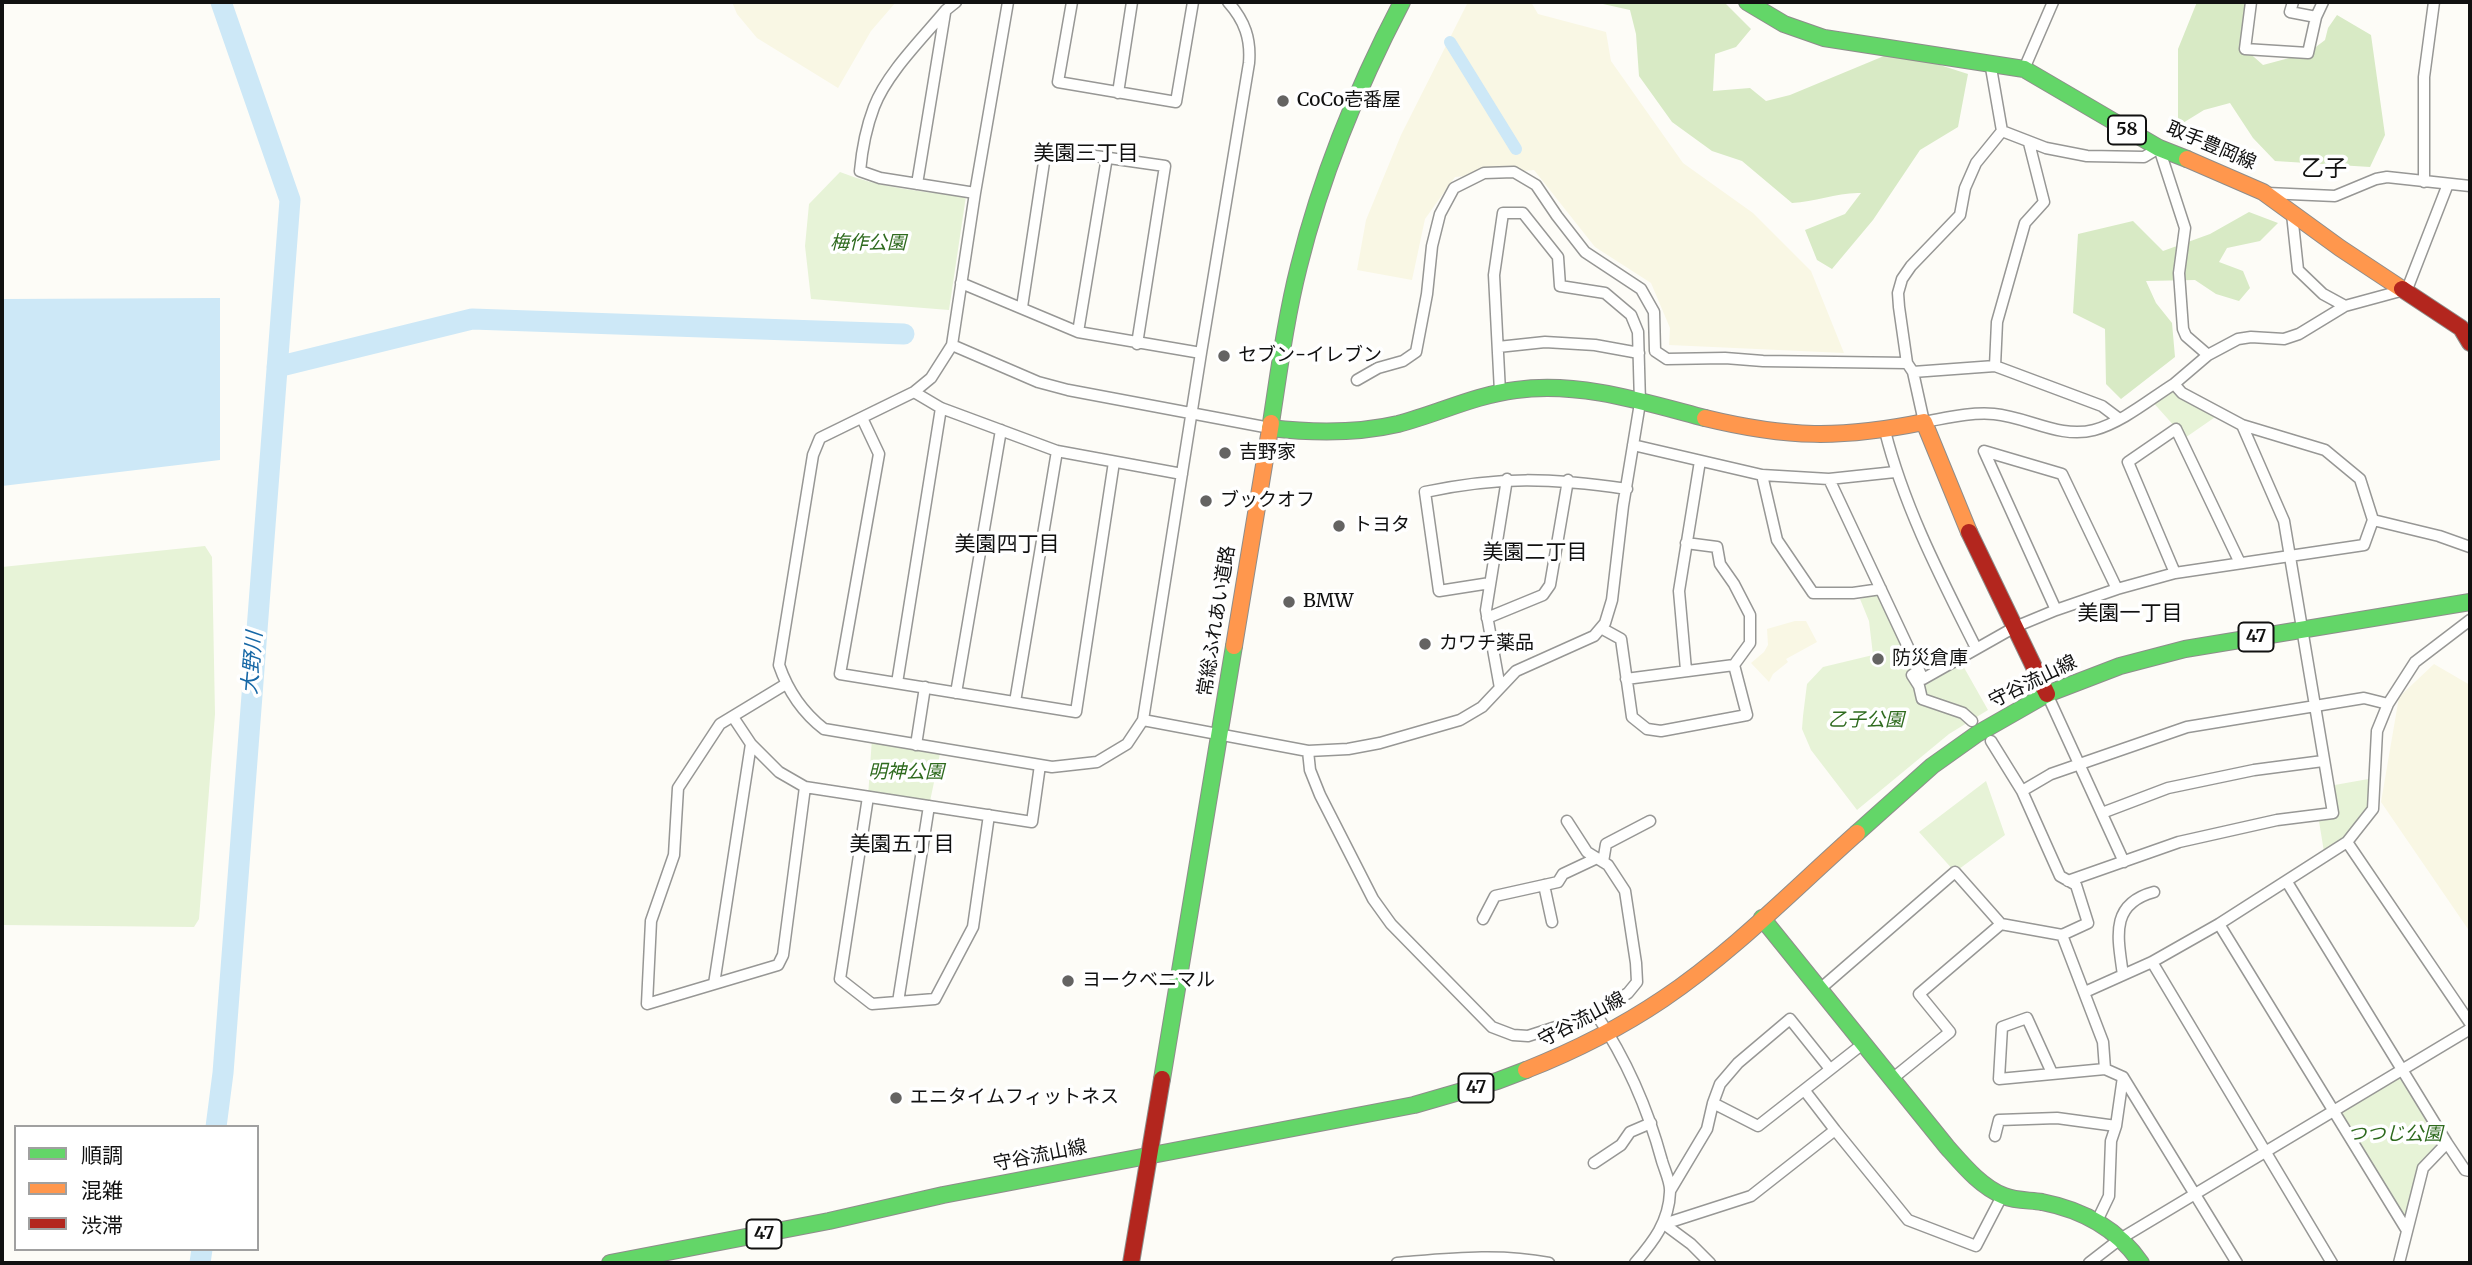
<!DOCTYPE html>
<html>
<head>
<meta charset="utf-8">
<style>
	body { margin:0 }
	#map { position:relative; width:2472px; height:1265px; overflow:hidden; background:#fdfcf7; font-family:Merriweather,"Noto Sans JP",serif }
	canvas { display:block }
	.frame { position:absolute; inset:0; border:4px solid #111; pointer-events:none }
	.legend { position:absolute; left:14px; top:1125px; width:245px; height:126px; box-sizing:border-box; background:#fff; border:2px solid #a0a0a0; margin:0; padding:9px 12px; list-style:none; font-size:21px; color:#111 }
	.legend li { display:flex; align-items:center; gap:14px; height:35px }
	.legend b { width:35px; border:2px solid #a0a0a0 }
</style>
</head>
<body>
<div id="map">
<canvas width="2472" height="1265"></canvas>
<div class="frame"></div>
<ul class="legend">
<li><b style="height:9px;background:#63d668"></b>順調</li>
<li><b style="height:9px;background:#ff974d"></b>混雑</li>
<li><b style="height:9px;background:#b3261e"></b>渋滞</li>
</ul>
</div>
<script>
const ctx = document.querySelector('canvas').getContext('2d');
ctx.lineJoin = 'round';
function fill(path, color) {
  ctx.fillStyle = color;
  ctx.fill(path, 'evenodd');
}
function stroke(path, color, width, dash) {
  ctx.strokeStyle = color;
  ctx.lineWidth = width;
  ctx.lineCap = dash ? 'butt' : 'round';
  ctx.setLineDash(dash || []);
  ctx.stroke(path);
}
function write(font, color, halo, rows, align = 'center') {
  ctx.font = font + ' Merriweather,"Noto Sans JP",serif';
  ctx.lineWidth = 7;
  ctx.setLineDash([]);
  ctx.textBaseline = 'middle';
  ctx.strokeStyle = halo;
  ctx.fillStyle = color;
  for (const [text, x, y, turn = 0] of rows) {
    ctx.save();
    ctx.translate(x, y);
    ctx.rotate((+turn || 0) * Math.PI / 180);
    ctx.textAlign = isNaN(turn) ? turn : align;
    if (halo) ctx.strokeText(text, 0, 0);
    ctx.fillText(text, 0, 0);
    ctx.restore();
  }
}
const farmland = new Path2D(`
	M732 2H896L871 31 838 88 757 38 737 14Z
	M1468 2H1531L1538 14 1606 32 1611 61 1683 163 1753 213 1811 271 1844 353 1669 345 1670 328 1651 283 1595 247 1534 170 1455 177 1425 219 1412 280 1357 270 1366 220 1401 135Z
	M1795 621H1806L1817 642 1786 659 1788 662 1773 674 1769 682 1751 663 1764 652 1768 645 1767 629Z
	M2434 664 2470 685V932L2381 802 2399 697Z`);
const green = new Path2D(`
	M840 172C880 188 923 192 966 196L949 310 811 299 805 246 809 204Z
	M2174 384 2221 413 2182 440 2176 428 2150 399Z
	M205 546 212 557 215 714 199 919 194 927 2 925V567Z
	M1877 594 1922 687 1962 664 1988 710 1949 734 1857 810 1811 750 1802 729 1803 716 1807 684 1823 667 1873 655 1869 621 1860 599Z
	M872 738 941 749 929 806 868 797Z
	M2374 778 2373 809 2325 858 2318 815 2333 812 2329 786Z
	M1986 781 2005 835 1955 872 1919 832Z
	M2402 1070 2447 1143 2423 1168 2406 1229 2333 1111Z`);
const forest = new Path2D(`
	M1594 2H1724L1751 29 1736 47 1715 54 1713 91 1750 88 1766 101 1790 95 1884 56 1918 58 1968 74 1958 127 1920 150 1873 220 1832 269 1817 260 1805 230 1845 214 1861 193C1838 192 1815 202 1792 203L1742 161 1712 151 1672 122 1639 76 1636 34 1630 10Z
	M2197 2H2244L2245 49 2263 65 2308 53 2325 40 2328 28 2337 15 2371 35 2385 135 2370 167 2275 161 2253 138 2230 103 2204 110 2178 126V49Z
	M2249 212 2278 223 2260 241 2227 248 2219 262 2243 271 2250 288 2239 301 2216 294 2195 280 2146 281 2156 303 2172 323 2175 357 2121 399 2106 384 2105 329 2073 313 2078 234 2133 221 2163 251 2210 234Z`);
const water = new Path2D(`
	M220 298V460L2 486V299Z`);
const canal = new Path2D(`
	M1450 42 1516 149`);
const river = new Path2D(`
	M277 367 472 319 904 334
	M216 1127 223 1073 290 200 221 2
	M200 1263 202 1249`);
const street = new Path2D(`
	M956 2 946 10C922 39 887 73 874 107 866 128 862 149 860 171L880 178 975 193
	M1008 2 975 193 952 345 931 378 914 392 820 438 813 455 779 665C788 691 802 712 824 729L1052 767 1097 762 1127 744 1143 720 1201 353 1249 63C1251 39 1245 21 1228 2
	M1072 2 1058 82 1176 102 1193 2
	M2251 2 2245 49 2308 53 2316 17 2323 2
	M2293 2 2290 12 2316 17
	M1990 62 2002 131 1976 163 1965 188 1960 215 1911 266 1902 279 1898 293 1899 307 1907 363 1913 372 1924 422C1947 418 1970 412 1994 414 2028 417 2060 439 2094 430 2123 422 2150 399 2174 384
	M2024 69 2053 2
	M1118 93 1132 2
	M2002 131 2046 148 2087 156 2144 157 2159 148 2185 228 2179 273 2183 329 2186 336 2208 355
	M2424 182V77L2434 2
	M917 184 945 13
	M2267 193 2335 196 2376 179 2387 177 2470 186
	M2292 214 2298 270 2323 294 2345 306
	M961 283 1078 332 1201 353
	M2406 292 2448 184
	M1022 307 1046 149 1165 166 1137 344
	M1078 332 1107 157
	M952 345 1038 382 1068 390 1270 428
	M1498 347 1545 342 1595 345 1639 353
	M1995 366 1997 322 2025 223 2044 202 2029 143
	M1913 372 1995 366 2102 406 2118 418
	M1357 380 1378 368 1403 361 1416 352 1427 294 1432 246 1440 214 1454 188 1484 173 1514 172 1536 185 1557 216 1585 252 1641 289 1654 312 1655 351 1667 359 1725 358 1763 361 1907 363
	M914 392 941 408 1057 451 1182 474
	M862 418 879 454 840 674 1076 712 1114 462
	M1885 431C1904 507 1941 578 1976 648
	M1633 445 1762 475 1829 479 1895 472
	M1762 475 1777 540 1813 593H1853L1881 589
	M1829 479 1923 679 2015 627 2056 610 2117 589 2175 573 2364 545 2373 520 2360 479 2325 450 2242 425
	M2373 520 2439 536 2470 547
	M2175 573 2128 462 2176 429 2240 563
	M1490 583 1439 591 1425 492C1501 476 1551 478 1627 489
	M2056 610 1984 451 2062 474 2117 589
	M1487 618 1543 595 1550 585 1568 480
	M1601 628 1621 639 1632 717 1647 729 1661 731 1747 715 1734 665
	M1686 670 1679 591 1700 461
	M1919 670 1912 675 1919 686 1922 699 1963 713 1972 721
	M1626 679 1734 665 1750 643V615L1734 584 1720 564 1717 547 1686 543
	M897 683 941 408
	M786 684 720 724 678 788 674 855 651 921 647 1004 778 965 783 955 805 787
	M1500 688 1486 610 1507 479
	M956 693 1001 430
	M2047 694 2124 862
	M1015 702 1057 451
	M733 717 751 744 779 772 805 787 1032 822 1040 765
	M1143 720 1308 751 1348 749 1380 743 1460 720 1482 707 1516 671 1594 636 1605 623 1612 600 1623 506 1640 403 1638 332 1631 315 1605 293 1560 286 1558 257 1523 213H1503L1494 275 1500 392
	M1991 741 2022 791
	M916 745 925 687
	M1308 751 1310 770 1320 795 1373 899 1391 924 1492 1027 1513 1035 1528 1036 1596 1014C1626 1059 1648 1109 1662 1161 1665 1171 1671 1183 1670 1192 1669 1222 1653 1242 1635 1263
	M868 797 840 979 872 1004 935 999 973 927 989 815
	M2102 813 2168 788 2254 770 2323 761
	M1567 821 1587 852 1608 865 1625 891 1636 963 1637 982 1628 993 1596 1014
	M2347 842 2470 1023
	M1603 862 1606 844 1650 821
	M2068 881 2179 842 2277 820 2333 813 2284 521 2242 425 2182 393 2174 384 2208 355 2238 339 2251 337 2284 339 2299 334 2345 306 2404 290
	M2287 882 2447 1143 2465 1170 2470 1171
	M1544 885 1552 922
	M1483 919 1495 896 1558 882 1563 874 1597 858
	M2219 924 2406 1229
	M2062 935 2088 923 2076 885 2060 876 2022 791 2051 774 2187 727 2364 698 2388 704
	M2152 962 2332 1263
	M2123 975C2118 938 2109 904 2154 892
	M714 984 751 744
	M1820 989 1955 872 2001 924
	M2085 992 2152 962 2219 924 2347 842 2373 809 2377 731 2388 704 2415 662 2470 620
	M898 1002 929 806
	M1830 1069 1790 1019 1738 1063 1720 1084 1713 1103 1758 1126 1864 1043
	M2052 1073 2027 1018 2002 1027 1999 1079 2105 1069 2123 1077 2237 1263
	M1892 1079 1950 1032 1919 994 2001 924 2062 935 2103 1042 2105 1069
	M1805 1091 1835 1130
	M1995 1136 1999 1120 2057 1118 2116 1126
	M1594 1163 1621 1145 1630 1132 1651 1123
	M1670 1191 1707 1129 1713 1103
	M2098 1219 2109 1196 2111 1141 2116 1126 2123 1077
	M1664 1224 1751 1196 1835 1130 1908 1220 1976 1246 2002 1196
	M1664 1224 1691 1244 1710 1263
	M1397 1263C1448 1259 1498 1253 1549 1263
	M2089 1263 2120 1239 2470 1029
	M2399 1263 2423 1168 2447 1143`);
const fast = new Path2D(`
	M1747 2 1784 24 1824 38 2024 69 2159 148 2187 159
	M1271 423C1279 371 1286 317 1299 266 1322 173 1358 86 1402 2
	M1270 428C1313 433 1355 434 1398 424 1437 414 1475 395 1516 390 1579 381 1644 402 1705 418
	M1857 833 1932 766 1977 734 2047 694 2120 666 2185 649 2470 602
	M1762 918 1947 1147C1963 1165 1981 1187 2004 1196 2016 1201 2030 1200 2042 1202 2083 1210 2117 1228 2141 1263
	M1162 1079 1234 646
	M610 1263 829 1221 943 1195 1414 1105 1497 1081 1526 1070`);
const slow = new Path2D(`
	M2187 159 2263 192 2340 248 2402 289
	M1705 418C1787 438 1841 439 1924 422L1969 532
	M1234 646 1271 423
	M1526 1070C1574 1051 1620 1028 1663 999 1733 952 1794 889 1857 833`);
const jam = new Path2D(`
	M2402 289 2461 328 2470 343
	M1969 532 2047 694
	M1131 1263 1162 1079`);
const markers = [
	[1283,101,7,"#646362"],
	[1224,356,7,"#646362"],
	[1225,453,7,"#646362"],
	[1206,501,7,"#646362"],
	[1339,526,7,"#646362"],
	[1289,602,7,"#646362"],
	[1425,644,7,"#646362"],
	[1878,659,7,"#646362"],
	[1068,981,7,"#646362"],
	[896,1098,7,"#646362"]
];
const shields = [
	[2127,130,38],
	[2256,637,35],
	[1476,1088,35],
	[764,1234,35]
];
const shieldNames = [
	["58",2127,130],
	["47",2256,637],
	["47",1476,1088],
	["47",764,1234]
];
const poiNames = [
	["CoCo壱番屋",1297,101],
	["セブン-イレブン",1238,356],
	["吉野家",1239,453],
	["ブックオフ",1220,501],
	["トヨタ",1353,526],
	["BMW",1303,602],
	["カワチ薬品",1439,644],
	["防災倉庫",1892,659],
	["ヨークベニマル",1082,981],
	["エニタイムフィットネス",910,1098]
];
const streetNames = [
	["取手豊岡線",2211,146,23],
	["常総ふれあい道路",1217,621,-81],
	["守谷流山線",2033,682,-26],
	["守谷流山線",1582,1020,-28],
	["守谷流山線",1040,1156,-11]
];
const parkNames = [
	["梅作公園",868,244],
	["乙子公園",1866,721],
	["明神公園",906,773],
	["つつじ公園",2395,1135]
];
const neighbourhoodNames = [
	["美園三丁目",1086,154],
	["美園四丁目",1007,545],
	["美園二丁目",1535,553],
	["美園一丁目",2130,614],
	["美園五丁目",902,845]
];
const waterNames = [
	["大野川",253,663,-85]
];
const quarterNames = [
	["乙子",2324,169]
];
fill(farmland, '#f9f7e4');
fill(green, '#e7f3d7');
fill(forest, '#d8eac5');
fill(water, '#cde8f7');
stroke(canal, '#cde8f7', 12);
stroke(river, '#cde8f7', 21);
stroke(street, '#979795', 13);
stroke(fast, '#8e8d8b', 18);
stroke(slow, '#8e8d8b', 18);
stroke(jam, '#8e8d8b', 18);
stroke(street, '#fffffe', 10);
stroke(fast, '#63d668', 16);
stroke(slow, '#ff974d', 16);
stroke(jam, '#b3261e', 16);
for (const [x, y, r, color] of markers) {
  const dot = new Path2D();
  dot.arc(x, y, r, 0, 2 * Math.PI);
  ctx.fillStyle = color;
  ctx.fill(dot);
  stroke(dot, '#fff', 2.5);
}
for (const [x, y, w] of shields) {
  const box = new Path2D();
  box.roundRect(x - w / 2, y - 14.5, w, 29, 5);
  ctx.fillStyle = '#fff';
  ctx.fill(box);
  stroke(box, '#111', 2);
}
write('bold 18px', '#111', null, shieldNames);
write('19px', '#111', '#fff', poiNames, 'left');
write('19px', '#111', '#fff', streetNames);
write('italic 19px', '#2f6b1f', '#fff', parkNames);
write('21px', '#111', '#fff', neighbourhoodNames);
write('italic 21px', '#1768a6', '#fff', waterNames);
write('23px', '#111', '#fff', quarterNames);
</script>
</body>
</html>
